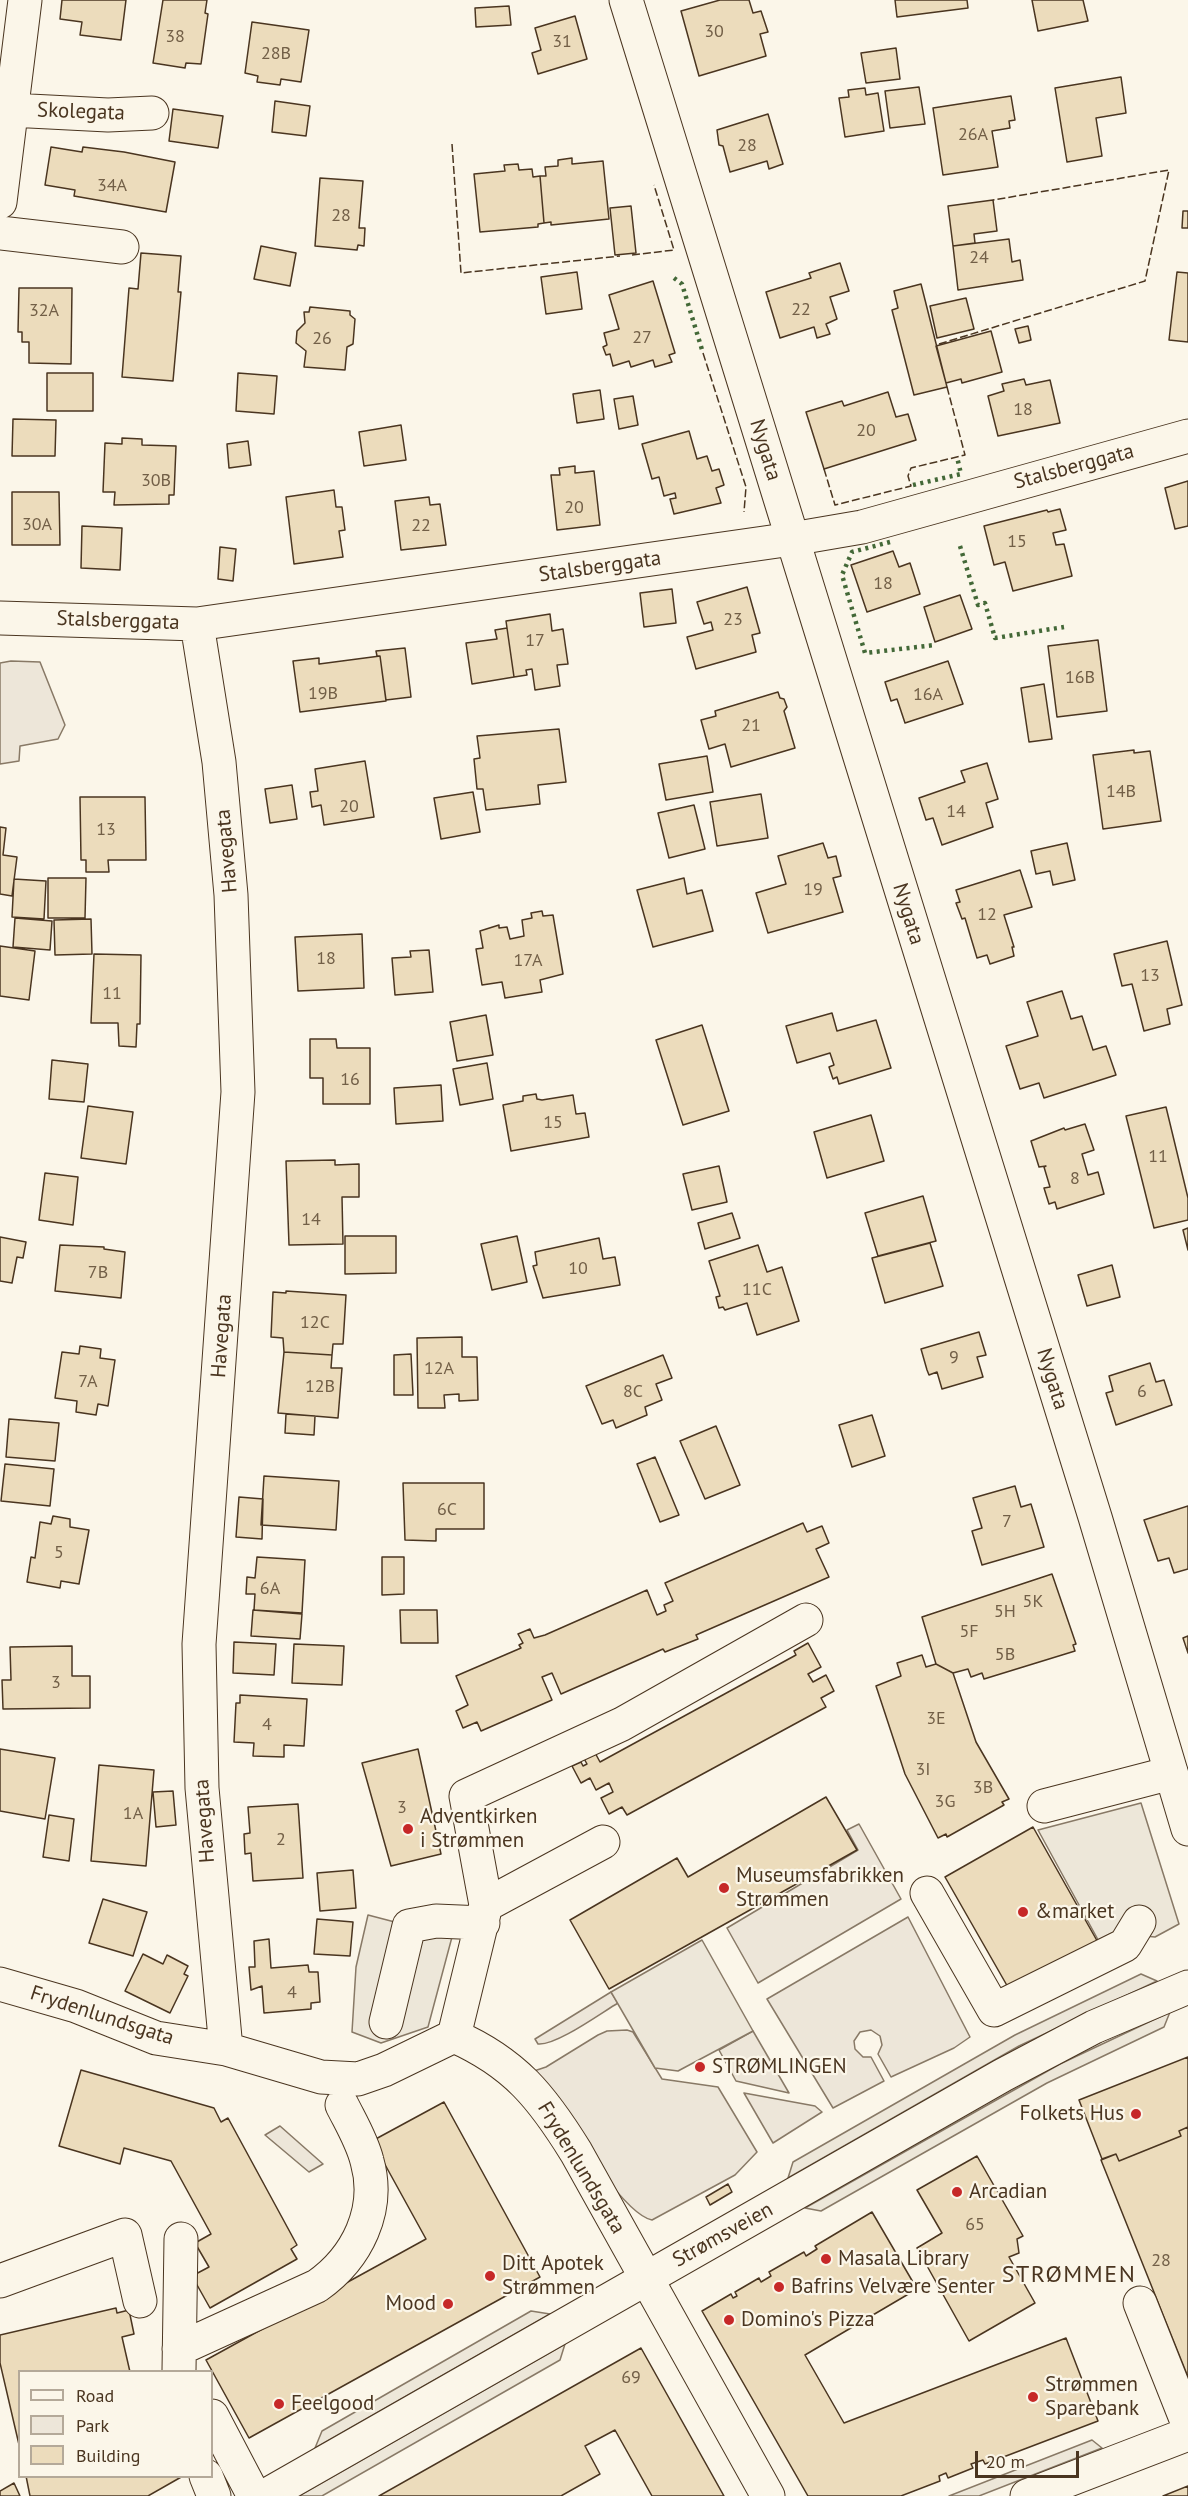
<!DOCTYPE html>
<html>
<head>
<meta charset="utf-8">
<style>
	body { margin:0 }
	#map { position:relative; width:1188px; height:2496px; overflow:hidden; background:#fbf6e9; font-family:"PT Sans",sans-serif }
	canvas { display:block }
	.legend { position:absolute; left:18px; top:2370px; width:195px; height:108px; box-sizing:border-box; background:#fbf6e9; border:2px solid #b4a999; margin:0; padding:8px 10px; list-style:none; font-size:18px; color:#4a3520 }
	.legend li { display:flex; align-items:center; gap:12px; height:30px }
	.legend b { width:30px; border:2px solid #b4a999 }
	.scale { position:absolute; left:975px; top:2451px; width:104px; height:27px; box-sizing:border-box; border:3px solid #4a3520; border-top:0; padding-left:8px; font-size:18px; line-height:21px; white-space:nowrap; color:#4a3520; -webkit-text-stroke:4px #fbf6e9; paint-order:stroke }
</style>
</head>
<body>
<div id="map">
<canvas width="1188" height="2496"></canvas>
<ul class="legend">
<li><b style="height:8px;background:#fbf6e9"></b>Road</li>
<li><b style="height:16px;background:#ede6d9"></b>Park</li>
<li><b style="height:16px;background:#ecdcbc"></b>Building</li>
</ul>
<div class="scale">20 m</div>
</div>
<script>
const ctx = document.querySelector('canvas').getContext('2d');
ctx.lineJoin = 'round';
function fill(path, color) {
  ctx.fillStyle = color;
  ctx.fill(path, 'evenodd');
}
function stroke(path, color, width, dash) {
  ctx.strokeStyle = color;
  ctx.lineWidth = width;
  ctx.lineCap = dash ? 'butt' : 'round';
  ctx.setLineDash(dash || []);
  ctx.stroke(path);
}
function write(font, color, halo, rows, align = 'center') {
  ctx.font = font + ' "PT Sans",sans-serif';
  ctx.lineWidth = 4.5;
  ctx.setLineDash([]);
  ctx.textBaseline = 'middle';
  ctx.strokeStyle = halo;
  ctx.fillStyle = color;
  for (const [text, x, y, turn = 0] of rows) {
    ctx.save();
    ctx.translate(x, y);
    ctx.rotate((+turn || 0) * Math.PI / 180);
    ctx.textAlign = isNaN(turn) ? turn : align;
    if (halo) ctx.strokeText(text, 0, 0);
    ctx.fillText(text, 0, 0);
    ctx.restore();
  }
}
const green = new Path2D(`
	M11 661 40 662 65 725 58 739 20 746 19 761 0 764V663Z
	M859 1824 901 1899 758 1983 727 1928 858 1850 847 1830Z
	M908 1917 970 2037 954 2048 891 2077 878 2054 882 2045 880 2036 871 2030 860 2032 854 2041 855 2049 863 2057H871L884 2081 833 2108 767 1999Z
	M611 1992 618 2003C601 2013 556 2046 538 2044L535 2039Z
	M627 2030 633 2032 662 2079 718 2087 757 2152 735 2175 652 2220C620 2214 555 2102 534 2071L546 2067 598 2035 607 2031Z
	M753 2031 789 2093 736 2081 719 2050Z
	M744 2093 815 2106 822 2112 773 2143Z
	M280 2126 323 2164 309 2172 265 2135Z`);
const parking = new Path2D(`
	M1141 1803 1179 1924 1155 1937 1125 1934 1102 1947 1038 1830Z
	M368 1915 452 1937 428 2027 381 2043 352 2032 356 1967Z
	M702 1940 753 2031 678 2071 655 2068 611 1992Z
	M1141 1974 1157 1981 1019 2046 788 2178 793 2162 1015 2035Z
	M1170 2012 1164 2027 1047 2083 821 2211 805 2208 1060 2064Z
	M531 2311 550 2314 315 2448 322 2431Z
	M565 2344 560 2360 322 2496H299Z
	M1092 2440 1102 2448 979 2496H949Z`);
const building = new Path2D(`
	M62 0H126L121 40 80 35 82 22 60 19Z
	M163 0H207L205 13 208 14 201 64 186 63 185 68 153 63Z
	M720 0H749L753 13 761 11 768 32 760 34 766 56 699 76 681 11Z
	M895 0H967L968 8 897 17Z
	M1032 0H1083L1088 21 1038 31Z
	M509 6 511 25 476 27 475 8Z
	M575 16 587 59 538 74 532 53 541 50 535 28Z
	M252 22 309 30 301 82 281 79 280 85 257 82 258 76 245 73Z
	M896 48 900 79 866 83 861 53Z
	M1121 77 1126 113 1096 118 1102 156 1067 162 1055 88Z
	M919 87 925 124 890 128 885 91Z
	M865 88 866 95 878 93 884 131 845 137 839 98 849 97 848 90Z
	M1011 96 1015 120 1009 121 1010 128 992 131 998 167 943 175 933 108Z
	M275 101 310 106 306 136 272 132Z
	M173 109 223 116 218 148 169 141Z
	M768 114 783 164 769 169 767 161 730 172 723 146 719 145 717 130Z
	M51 147 82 152 83 147 124 152 175 162 166 212 74 196 75 190 45 185Z
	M572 158V164L603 161 609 219 551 225V222L544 223 540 176H546L545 167 558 166V160Z
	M518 164 519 170 532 169 533 177 540 176 544 223 538 224V227L480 232 474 174 505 171 504 165Z
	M320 178 363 181 359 228H365L364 246 358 245 357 250 315 246Z
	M993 200 997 231 974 234 975 243 953 246 948 206Z
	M631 206 636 253 615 255 610 208Z
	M1183 211H1188V228H1182Z
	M1009 239 1012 262 1020 260 1023 280 958 290 953 246Z
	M261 246 296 253 290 286 254 279Z
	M141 253 181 256 178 292H181L173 381 122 377 129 288 138 289Z
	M840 263 849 291 830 297 837 319 826 324 830 334 817 338 814 327 780 338 766 292 811 278 809 273Z
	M577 272 582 309 546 314 541 277Z
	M1177 272 1188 273V342L1169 340Z
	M653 281 675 353 669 355 672 362 655 367 653 360 631 367 629 361 613 366 610 354 606 355 603 347 607 345 604 333 619 329 609 295Z
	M921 284 947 387 914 395 892 310 898 308 894 291Z
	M19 288H72L71 364 29 363V342H22V332H18Z
	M966 298 974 329 937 338 930 306Z
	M310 307 350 311V315L355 319 353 344 347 347 345 370 304 367 306 351 296 343 297 331 305 323 304 312H309Z
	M1028 326 1031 340 1019 343 1015 329Z
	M991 331 1002 372 962 383 961 379 946 383 936 346Z
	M47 373H93V411H47Z
	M238 373 277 376 274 414 236 411Z
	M1024 379 1026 385 1050 380 1060 423 998 436 988 396 1004 391 1002 384Z
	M600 390 604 419 577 423 573 394Z
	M888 392 896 417 908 414 916 440 824 469 806 412 842 401 844 406Z
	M633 396 638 425 619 429 614 399Z
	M13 419 56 420 55 456H12Z
	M401 425 406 460 364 466 359 432Z
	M689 431 697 459 707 456 712 471 719 469 724 485 716 488 721 503 674 514 670 499 676 498 675 493 664 496 659 477 652 479 642 444Z
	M122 438 142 439V445L176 446 174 495H169V504L114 505 115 492H103L105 443 122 444Z
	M248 441 251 465 229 468 227 444Z
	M575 466V473L594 471 600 525 557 530 551 475H560L559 468Z
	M1188 481V526L1175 529 1165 488Z
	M334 490 336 507H342L345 530 339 531 343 557 294 564 286 497Z
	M12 492H59L60 545H12Z
	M429 497 430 505 440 504 446 545 401 550 395 501Z
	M1060 509 1066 530 1053 533 1056 545 1064 544 1072 576 1013 591 1005 562 994 565 984 526 1047 510 1048 512Z
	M82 526 122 528 120 570 81 568Z
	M220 547 236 549 233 581 218 579Z
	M893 551 899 567 910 563 920 594 867 612 851 565Z
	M747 587 760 633 752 635 756 652 696 669 687 637 713 630 711 622 704 624 697 602Z
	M672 589 676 623 644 627 640 593Z
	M960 595 972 629 935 642 924 607Z
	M550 614 552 631 563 629 568 664 557 665 560 686 535 690 532 669 526 670 527 675 514 677 506 621Z
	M507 628 514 677 472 684 466 643 497 639 495 630Z
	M1098 640 1107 711 1057 717 1048 646Z
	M405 648 411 697 386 700 380 656H377L376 651Z
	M380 656 386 701 300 712 293 661 319 658V664Z
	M948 661 963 704 905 723 897 699 891 701 885 682Z
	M1044 684 1052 739 1029 742 1021 688Z
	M778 692 780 698 784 699 787 707 784 711 795 748 731 767 725 744 709 749 701 720 716 716 715 711Z
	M559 729 566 782 538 785 540 804 486 810 483 789H477L474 759 480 758 477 736Z
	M1134 750V753L1150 751 1161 821 1103 829 1093 755Z
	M707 756 713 792 666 800 659 764Z
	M365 761 374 817 324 825 321 805 312 807 310 792 318 791 315 769Z
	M987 763 998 799 986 803 993 827 942 845 933 818 926 820 919 798 965 782 961 771Z
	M292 785 297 819 270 823 265 789Z
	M473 792 480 832 441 839 434 798Z
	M761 794 768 838 717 846 710 802Z
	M80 797H145L146 860H108L109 872H86V860H81Z
	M694 805 705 849 669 858 658 813Z
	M0 827 6 828 3 855 17 857 12 896 0 894Z
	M823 843 828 858 836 856 841 876 833 878 843 912 768 933 756 893 786 884 778 856Z
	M1067 843 1075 880 1053 885 1050 871 1036 874 1031 851Z
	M1020 870 1032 907 1004 915 1014 947H1012L1014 956 990 964 987 955 977 958 965 918 962 919 956 903 960 902 956 890Z
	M48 878H86L85 918H48Z
	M684 878 687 894 702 890 713 931 653 947 637 890Z
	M14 879 46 881 44 919 12 917Z
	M542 911 543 916 553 915 563 974 540 980 542 992 505 998 502 982 482 985 476 949 483 948 480 931 499 925V928L507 927 510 939 524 936 522 920 532 918 531 913Z
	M15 918 52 921 50 950 13 947Z
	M91 919 92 954 55 955 54 920Z
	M362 934 364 988 298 991 295 937Z
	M1167 941 1182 1005 1167 1009 1170 1024 1144 1031 1132 984 1122 986 1114 954Z
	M0 946 35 951 29 1000 0 996Z
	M429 950 433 992 395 995 392 958 411 957 410 951Z
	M94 954 141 955 140 1024H137L136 1047 119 1046 118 1023H91Z
	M1062 991 1071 1019 1082 1016 1093 1050 1106 1046 1116 1075 1044 1098 1039 1083 1020 1089 1006 1046 1038 1036 1027 1002Z
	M832 1013 837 1031 876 1020 891 1068 839 1084 837 1077 833 1079 829 1067 834 1065 830 1053 797 1063 786 1026Z
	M486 1015 493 1055 457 1061 450 1022Z
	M702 1025 729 1111 683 1125 656 1040Z
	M310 1039H336L337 1048H370V1104H323V1078H310Z
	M52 1060 88 1064 84 1102 49 1099Z
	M487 1063 493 1099 460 1105 453 1069Z
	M441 1085 443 1121 396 1124 394 1088Z
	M536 1094 537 1099 542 1100 573 1095 576 1114 585 1113 589 1137 511 1151 503 1105 523 1101V1096Z
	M88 1106 133 1112 126 1164 81 1158Z
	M1166 1107 1188 1198V1220L1154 1228 1126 1116Z
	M871 1115 884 1161 827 1178 814 1132Z
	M1085 1124 1094 1150 1082 1154 1088 1175 1098 1172 1104 1194 1057 1209 1055 1202 1049 1204 1044 1188 1050 1187 1044 1167 1046 1166 1039 1167 1031 1141 1064 1128 1065 1130Z
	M335 1160V1165L359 1164V1197H342L343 1244 289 1245 286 1161Z
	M719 1166 727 1202 692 1210 683 1174Z
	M45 1173 78 1177 73 1225 39 1220Z
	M923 1196 936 1241 878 1256 865 1213Z
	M732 1213 740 1238 705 1249 698 1223Z
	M1188 1228V1250L1183 1230Z
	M345 1236H396V1273L345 1274Z
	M517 1236 527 1282 492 1290 481 1244Z
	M0 1237 26 1242 23 1258 17 1257 12 1283 0 1281Z
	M599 1238 603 1259 615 1257 620 1285 543 1298 533 1266 537 1265 535 1252Z
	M930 1243 943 1286 885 1303 872 1258Z
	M60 1245 104 1247V1249L125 1252 121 1298 55 1291Z
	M758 1245 767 1272 782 1267 799 1321 757 1335 747 1303 725 1310 723 1307 719 1308 716 1297 720 1296 709 1261Z
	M1112 1265 1120 1297 1087 1306 1078 1275Z
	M286 1291 346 1295 343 1344H333L332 1355 284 1352 283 1338 271 1337 273 1292 286 1293Z
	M979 1332 986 1355 977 1357 983 1377 942 1389 937 1372 929 1375 927 1370 921 1349Z
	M462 1337V1357H477L478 1400 459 1401V1394L444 1395 445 1408H418L417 1338Z
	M80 1346 101 1349 100 1358 115 1360 108 1406 98 1404 96 1415 76 1412 77 1401 55 1398 62 1352 79 1354Z
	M284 1352 332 1355 331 1368H342L338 1418 278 1413Z
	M411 1354 413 1395H394V1355Z
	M663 1355 672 1378 656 1384 662 1400 645 1407 647 1415 616 1428 613 1420 602 1424 586 1386Z
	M1150 1363 1156 1382 1164 1380 1172 1405 1116 1425 1106 1393 1113 1391 1109 1376Z
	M286 1414 315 1416 314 1435 285 1433Z
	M872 1415 885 1456 852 1467 839 1425Z
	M9 1419 59 1423 55 1461 6 1457Z
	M716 1426 740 1485 705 1499 680 1441Z
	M655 1457 679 1515 660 1522 637 1464Z
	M5 1464 54 1469 50 1506 1 1501Z
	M264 1476 339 1481 336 1530 261 1525Z
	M403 1483H484V1529H436V1541L405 1540Z
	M1015 1486 1021 1507 1031 1504 1044 1547 982 1565 972 1531 982 1528 973 1498Z
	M239 1497 263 1499 262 1539 236 1537Z
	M1188 1506V1569L1174 1573 1169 1558 1158 1561 1144 1520Z
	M53 1516 70 1519V1527L89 1530 79 1584 61 1581 60 1588 27 1582 31 1557 35 1558 40 1522 51 1524Z
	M803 1523 807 1532 822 1526 829 1543 816 1549 829 1577 696 1635 698 1639 665 1652 663 1649 561 1694 552 1673 542 1677 552 1700 481 1731 477 1722 463 1728 456 1711 468 1705 456 1676 521 1648 519 1645 523 1643 518 1634 530 1629 534 1638 545 1635 647 1590 657 1615 666 1611 664 1605 673 1601 665 1583Z
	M257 1557 305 1560 302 1613 254 1610 255 1594H246L247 1577 255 1578Z
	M382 1557H404V1594L382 1595Z
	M1052 1574 1076 1644 1073 1645 1075 1651 984 1679 982 1673 971 1677 968 1669 953 1673 936 1664 922 1617Z
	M253 1610 302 1614 300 1639 251 1636Z
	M400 1610H437L438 1643H401Z
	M1188 1636V1653L1183 1638Z
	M234 1642 276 1644 274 1675 233 1673Z
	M808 1643 821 1667 808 1674 813 1682 826 1675 834 1691 821 1698 826 1707 627 1815 622 1807 609 1814 601 1798 613 1792 609 1783 596 1790 590 1778 581 1783 572 1766 581 1762 583 1766 587 1764 582 1755 593 1749 600 1762 796 1655 794 1651Z
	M294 1644 344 1646 342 1685 292 1683Z
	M72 1646V1676H90V1708L3 1709 2 1680H11L10 1647Z
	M922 1655 926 1667 936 1664 953 1673 976 1742 1009 1799 1002 1802 1004 1805 947 1837 946 1834 938 1838 905 1774 876 1686 901 1676 897 1663Z
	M240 1695 307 1699 304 1746 284 1745V1757L253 1756 254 1743 234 1742 236 1703H240Z
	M0 1749 55 1758 45 1819 0 1811Z
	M418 1749 441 1854 391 1866 362 1763Z
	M99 1765 154 1770 146 1866 91 1861Z
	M173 1791 176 1825 156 1827 153 1792Z
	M826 1797 857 1850 609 1989 570 1920 677 1858 688 1877Z
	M298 1804 303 1878 253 1881 251 1853 245 1854 244 1834 250 1833 248 1807Z
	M49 1815 74 1819 69 1861 43 1857Z
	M1033 1827 1100 1946 1013 1996 945 1877Z
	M353 1870 356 1908 320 1911 317 1873Z
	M103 1899 147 1912 133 1956 89 1943Z
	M317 1919 353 1922 350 1956 314 1954Z
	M269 1939 271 1968 308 1965 309 1972H318L320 2002 311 2003V2009L264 2013 262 1986 251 1990 249 1967H255L254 1941Z
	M143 1954 163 1964 167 1955 188 1966 184 1974 188 1976 170 2013 125 1991Z
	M1188 2057V2127L1179 2131 1181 2136 1119 2161 1116 2154 1102 2159 1079 2100Z
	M81 2070 214 2108 221 2122 228 2118 297 2245 291 2249 297 2259 210 2308 192 2276 209 2267 195 2243 211 2234 171 2161 124 2148 120 2164 59 2146Z
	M444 2102 540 2277 249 2438 206 2360 426 2239 372 2141Z
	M1188 2127V2377L1101 2160 1116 2154 1119 2161 1181 2136 1179 2131Z
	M977 2156 1023 2236 1017 2239 1019 2253 1009 2257 1035 2303 969 2341 917 2248 942 2233 917 2190Z
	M728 2184 732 2192 710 2205 706 2197Z
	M872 2212 917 2289 805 2355 844 2423 1066 2338 1098 2421 985 2464 983 2460 971 2464 973 2468 948 2478 946 2473 939 2476 940 2481 901 2496H808L702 2311 731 2294 733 2298 737 2296 735 2292 759 2278 761 2282 771 2276 769 2272 804 2252 806 2256 817 2249 815 2246Z
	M116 2308 117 2313 129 2310 134 2334 122 2337 130 2372H20V2449L0 2363V2335Z
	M641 2348 724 2496H652L615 2430 585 2446 600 2474 561 2496H379Z
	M26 2476H183L148 2496H30Z
	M14 2483 20 2496H0V2491Z
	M1188 2486V2496H1163Z`);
const minor = new Path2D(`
	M10 110 108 115 152 113
	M0 202 25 0
	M0 233 122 247
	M0 618 197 624 792 539 862 527 1188 436
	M197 624 219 762 231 895 238 1092 199 1644 202 1788 226 2049
	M1044 1806 1171 1773
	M927 1893 994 2010 1125 1945 1139 1922
	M486 1905 603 1842
	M0 1984 76 2006 156 2038 226 2049 321 2077 358 2079 384 2070 454 2036C515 2063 542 2097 576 2152L768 2496
	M386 2022 409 1926 436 1921 483 1923
	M454 2036 486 1905 466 1796 622 1724 806 1620
	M0 2281 125 2235 140 2301
	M1140 2303 1188 2424
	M179 2349 317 2286C357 2258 381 2210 367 2161 362 2141 351 2123 342 2105
	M179 2370 181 2239
	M212 2416 254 2496
	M206 2476 214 2496
	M1027 2496 1188 2434`);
const major = new Path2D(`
	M626 0 1095 1517 1188 1829
	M265 2496 1003 2075 1094 2027 1188 1987`);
const hedge = new Path2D(`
	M674 278 682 284 703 353
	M913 485 961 474 957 457
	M890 542 852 552 842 575 865 653 935 645
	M960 546 978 605 985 603 995 638 1064 627`);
const fence = new Path2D(`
	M452 144 461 273 620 256
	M632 255 674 250 654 185
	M939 344 1145 281 1169 170 993 200
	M703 353 746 487 744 512
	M824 469 835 505 911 486 908 476 911 468 965 455 947 387`);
const markers = [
	[408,1829,6,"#c62828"],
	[724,1888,6,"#c62828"],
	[1023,1912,6,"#c62828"],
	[700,2067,6,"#c62828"],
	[1136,2114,6,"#c62828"],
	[957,2192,6,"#c62828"],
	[826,2259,6,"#c62828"],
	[490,2276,6,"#c62828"],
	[779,2287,6,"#c62828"],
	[448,2304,6,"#c62828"],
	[729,2320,6,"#c62828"],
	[1033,2397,6,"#c62828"],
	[279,2404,6,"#c62828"]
];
const numberNames = [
	["30",714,32],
	["38",175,37],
	["31",562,42],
	["28B",276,54],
	["26A",973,135],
	["28",747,146],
	["34A",112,186],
	["28",341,216],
	["24",979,258],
	["22",801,310],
	["32A",44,311],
	["27",642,338],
	["26",322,339],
	["18",1023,410],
	["20",866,431],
	["30B",156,481],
	["20",574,508],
	["30A",37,525],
	["22",421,526],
	["15",1017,542],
	["18",883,584],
	["23",733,620],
	["17",535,641],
	["16B",1080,678],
	["19B",323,694],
	["16A",928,695],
	["21",751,726],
	["14B",1121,792],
	["20",349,807],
	["14",956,812],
	["13",106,830],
	["19",813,890],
	["12",987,915],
	["18",326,959],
	["17A",528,961],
	["13",1150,976],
	["11",112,994],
	["16",350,1080],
	["15",553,1123],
	["11",1158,1157],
	["8",1075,1179],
	["14",311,1220],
	["10",578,1269],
	["7B",98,1273],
	["11C",757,1290],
	["12C",315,1323],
	["9",954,1358],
	["12A",439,1369],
	["7A",88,1382],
	["12B",320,1387],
	["8C",633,1392],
	["6",1142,1392],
	["6C",447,1510],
	["7",1007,1522],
	["5",59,1553],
	["6A",270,1589],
	["5K",1033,1602],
	["5H",1005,1612],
	["5F",969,1632],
	["5B",1005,1655],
	["3",56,1683],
	["3E",936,1719],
	["4",267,1725],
	["3I",923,1770],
	["3B",983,1788],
	["3G",945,1802],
	["3",402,1808],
	["1A",133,1814],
	["2",281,1840],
	["4",292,1993],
	["65",975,2225],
	["28",1161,2261],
	["69",631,2378]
];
const streetNames = [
	["Skolegata",81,112,2],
	["Nygata",765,450,73],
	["Stalsberggata",1074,467,-15],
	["Stalsberggata",600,567,-8],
	["Stalsberggata",118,621,2],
	["Havegata",227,851,-95],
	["Nygata",908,914,73],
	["Havegata",222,1336,-86],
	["Nygata",1052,1379,73],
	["Havegata",205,1821,-94],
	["Frydenlundsgata",102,2016,18],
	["Frydenlundsgata",581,2168,59],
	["Strømsveien",723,2235,-29]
];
const poiNames = [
	["Adventkirken",420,1817],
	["i Strømmen",420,1841],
	["Museumsfabrikken",736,1876],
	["Strømmen",736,1900],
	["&market",1035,1912],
	["STRØMLINGEN",712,2067],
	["Folkets Hus",1124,2114,"right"],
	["Arcadian",969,2192],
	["Masala Library",838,2259],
	["Ditt Apotek",502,2264],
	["Strømmen",502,2288],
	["Bafrins Velvære Senter",791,2287],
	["Mood",436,2304,"right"],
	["Domino's Pizza",741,2320],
	["Strømmen",1045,2385],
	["Sparebank",1045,2409],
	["Feelgood",291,2404]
];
const quarterNames = [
	["STRØMMEN",1069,2275]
];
fill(green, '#ede6d9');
stroke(green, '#887966', 1.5);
fill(parking, '#ede7d9');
stroke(parking, '#887966', 1.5);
fill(building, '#ecdcbc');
stroke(building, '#4a3520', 1.5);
stroke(minor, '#4a3520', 35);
stroke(major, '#4a3520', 35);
stroke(minor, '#fbf6e9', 33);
stroke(major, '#fbf6e9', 33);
stroke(hedge, '#436837', 4.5, [3, 4.5]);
stroke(fence, '#4a3520', 1.5, [8, 3]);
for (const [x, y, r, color] of markers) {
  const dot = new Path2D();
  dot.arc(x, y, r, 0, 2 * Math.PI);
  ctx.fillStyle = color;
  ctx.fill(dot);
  stroke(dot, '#fbf6e9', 2);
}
write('18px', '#725f47', null, numberNames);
write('21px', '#4a3520', '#fbf6e9', streetNames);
write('21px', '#4a3520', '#fbf6e9', poiNames, 'left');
ctx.letterSpacing = '1.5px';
write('24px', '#4a3520', '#fbf6e9', quarterNames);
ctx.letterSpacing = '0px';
</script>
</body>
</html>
